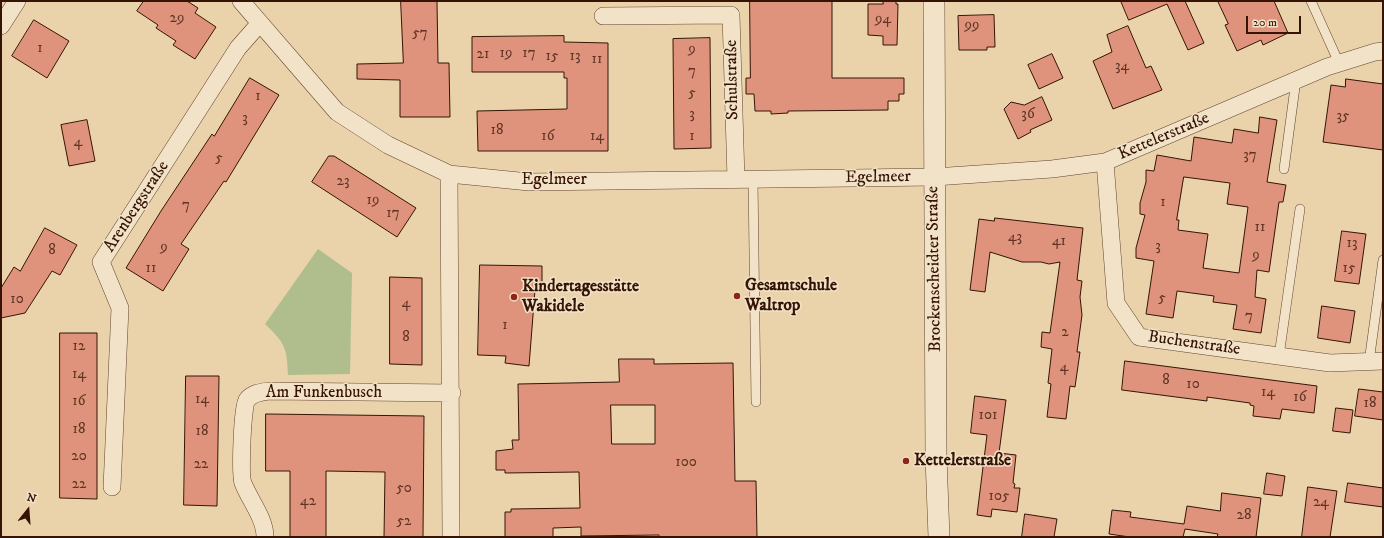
<!DOCTYPE html>
<html>
<head>
<meta charset="utf-8">
<style>
	body { margin:0 }
	#map { position:relative; width:1384px; height:538px; overflow:hidden; background:#ead3aa; font-family:"IM FELL DW Pica",serif }
	canvas { display:block }
	.frame { position:absolute; inset:0; border:2px solid #351406; pointer-events:none }
	.north { position:absolute; left:8px; top:490px; width:40px; height:40px; -webkit-text-stroke:3px #f1e2c8; paint-order:stroke; rotate:17deg; font-size:11px; font-weight:700; line-height:16px; text-align:center; color:#351406 }
	.north::after { content:''; display:block; margin:auto; width:14px; height:18px; background:#351406; clip-path:polygon(50% 0,100% 100%,50% 72%,0 100%) }
	.scale { position:absolute; left:1246px; top:16px; width:55px; height:18px; box-sizing:border-box; border:2px solid #351406; border-top:0; padding-left:5px; font-size:12px; line-height:14px; white-space:nowrap; color:#351406; -webkit-text-stroke:3px #f1e2c8; paint-order:stroke }
</style>
</head>
<body>
<div id="map">
<canvas width="1384" height="538"></canvas>
<div class="frame"></div>
<div class="north">N</div>
<div class="scale">20 m</div>
</div>
<script>
const ctx = document.querySelector('canvas').getContext('2d');
ctx.lineJoin = 'round';
function fill(path, color) {
  ctx.fillStyle = color;
  ctx.fill(path, 'evenodd');
}
function stroke(path, color, width, dash) {
  ctx.strokeStyle = color;
  ctx.lineWidth = width;
  ctx.lineCap = dash ? 'butt' : 'round';
  ctx.setLineDash(dash || []);
  ctx.stroke(path);
}
function write(font, color, halo, rows, align = 'center') {
  ctx.font = font + ' "IM FELL DW Pica",serif';
  ctx.lineWidth = 3;
  ctx.setLineDash([]);
  ctx.textBaseline = 'middle';
  ctx.strokeStyle = halo;
  ctx.fillStyle = color;
  for (const [text, x, y, turn = 0] of rows) {
    ctx.save();
    ctx.translate(x, y);
    ctx.rotate((+turn || 0) * Math.PI / 180);
    ctx.textAlign = isNaN(turn) ? turn : align;
    if (halo) ctx.strokeText(text, 0, 0);
    ctx.fillText(text, 0, 0);
    ctx.restore();
  }
}
const green = new Path2D(`
	M318 249 352 273 350 374 288 375C287 348 285 343 265 324Z`);
const building = new Path2D(`
	M144 1H187L198 8 195 13 216 27 195 59 173 45 176 41 156 28 158 25 137 11Z
	M401 1H437L438 63H449L450 117H400V80L357 79V64L403 63Z
	M750 1H832V78H904V94H899V101H888V110L788 111V113L771 114V111H755L754 94H746V78H750Z
	M883 1H896V4H898L897 45H883V36L868 35V4H883Z
	M1121 1H1185L1204 43 1188 50 1167 4 1129 20Z
	M1218 1H1274L1288 33 1263 45 1261 40 1237 51 1225 25 1228 24Z
	M994 15 995 47H987V50H959L958 16Z
	M34 20 69 41 47 78 12 56Z
	M1128 26 1146 68 1151 66 1162 90 1113 109 1093 61 1112 52 1107 35Z
	M564 36V42L608 43V151H478L477 111 567 109V78H564V72H472V37Z
	M710 38 711 148 674 149 673 39Z
	M1052 54 1063 78 1039 89 1028 65Z
	M250 78 279 95 226 182 224 181 181 244 189 249 163 291 126 268 161 211 212 134 214 136Z
	M1346 79 1383 84V150L1323 142 1331 85 1345 87Z
	M1042 97 1052 120 1030 130 1031 132 1018 139 1004 109 1011 102 1024 105Z
	M1260 117 1277 120 1267 182 1286 185 1283 202H1279L1269 272 1257 270 1255 297 1266 299 1261 333 1233 329 1237 305 1213 302 1214 296 1177 291 1173 318 1146 314 1154 261 1136 258V248L1145 215 1140 214V203L1146 182V170L1154 171 1157 155 1191 161 1194 137 1232 143 1234 129 1258 133ZM1184 177 1230 183 1227 204 1248 207 1239 273 1203 268 1208 234 1178 230 1179 220H1177Z
	M87 120 95 161 69 166 61 125Z
	M329 156H334L416 208 397 237 312 182Z
	M995 218 1083 228 1077 280 1082 281 1080 297 1082 315 1077 352H1080L1075 387 1070 386 1066 419 1047 417 1051 384 1048 383 1052 349 1041 347 1042 332 1050 333 1060 262 1049 264 1041 262H1022L990 252 985 292 970 290 979 219 994 221Z
	M45 228 77 245 60 275 52 271 25 313 1 318V288L14 267 20 271Z
	M1342 231 1366 234 1359 284 1335 281Z
	M480 265 542 266V290H535L529 366 505 363 506 356 478 355Z
	M390 277 422 278V365L390 364Z
	M1322 306 1355 311 1350 343 1318 338Z
	M60 333H97V499L60 498Z
	M619 359H654V364L733 363 735 481H756L757 537H659V535L581 536V527L553 528V537H505V512H511V509L580 508 579 472 505 473V470H496V451L513 449 512 440H519L518 384 619 382ZM611 405H655V444H612Z
	M1125 361 1317 386 1314 413 1282 409 1280 419 1253 416 1254 406 1250 405V403L1207 397V401L1122 390Z
	M186 376H219L217 506 184 505Z
	M1359 389 1383 392V420L1355 416Z
	M975 396 1006 400 999 453 1016 455 1013 483 1015 484 1014 488H1020L1017 512 992 509 991 517 977 515 987 435 971 433Z
	M1336 408 1353 410 1350 433 1333 431Z
	M266 414 424 416 423 537H384L385 472 326 471V537H290V471H266Z
	M1267 473 1285 476 1282 496 1264 494Z
	M1348 483 1383 488V507L1345 502Z
	M1308 487 1337 491 1330 537H1302Z
	M1222 493 1261 498 1256 537H1217L1218 534 1185 529 1183 537H1130L1109 534 1112 510 1131 512 1130 517 1184 524 1187 506 1220 511Z
	M1025 514 1057 519 1054 537H1022Z`);
const service = new Path2D(`
	M1311 1 1339 63
	M1284 169 1296 80
	M753 179 756 402
	M1279 356 1300 209
	M1369 362 1383 260`);
const minor = new Path2D(`
	M241 1 337 112 388 145 449 174 529 182 934 177 1052 169 1105 162 1327 67 1375 52 1383 51
	M603 16 731 15 736 179
	M1 26 17 1
	M1105 162 1116 303 1139 337 1330 363 1383 361
	M449 174 451 537
	M112 487 120 308 101 262 238 48 260 23
	M265 537C265 518 250 501 243 483 240 475 242 407 247 400 252 393 261 392 269 391L452 393`);
const tertiary = new Path2D(`
	M934 1 936 457 939 537`);
const markers = [
	[737,296,4,"#8f2418"],
	[514,297,4,"#8f2418"],
	[906,461,4,"#8f2418"]
];
const numberNames = [
	["29",177,19],
	["94",883,20],
	["99",972,26],
	["57",420,34],
	["1",40,49],
	["9",692,50],
	["19",506,54],
	["17",529,54],
	["21",483,55],
	["15",552,57],
	["13",575,57],
	["11",597,60],
	["34",1122,67],
	["7",692,72],
	["5",692,94],
	["1",258,97],
	["3",692,115],
	["36",1028,115],
	["35",1343,117],
	["3",245,119],
	["18",497,131],
	["16",548,137],
	["14",597,137],
	["1",692,137],
	["4",78,143],
	["37",1250,156],
	["5",219,159],
	["23",343,182],
	["19",373,201],
	["1",1163,203],
	["7",186,206],
	["17",393,214],
	["11",1260,228],
	["43",1015,238],
	["41",1059,242],
	["13",1352,244],
	["3",1158,247],
	["9",164,248],
	["8",52,251],
	["9",1256,256],
	["11",151,269],
	["15",1349,269],
	["5",1162,299],
	["10",17,300],
	["4",406,304],
	["7",1249,317],
	["1",505,326],
	["2",1065,333],
	["8",406,338],
	["12",79,347],
	["4",1064,368],
	["14",79,375],
	["8",1166,381],
	["10",1193,385],
	["14",1268,393],
	["16",1300,398],
	["14",202,400],
	["16",79,402],
	["18",1370,404],
	["101",988,416],
	["18",79,430],
	["18",202,432],
	["20",79,457],
	["100",686,463],
	["22",201,465],
	["22",79,485],
	["50",404,489],
	["105",999,497],
	["42",308,502],
	["24",1321,503],
	["28",1244,516],
	["52",404,522]
];
const streetNames = [
	["Schulstraße",733,80,-91],
	["Kettelerstraße",1164,137,-23],
	["Egelmeer",878,178,-1],
	["Egelmeer",554,180],
	["Arenbergstraße",137,207,-57],
	["Brockenscheidter Straße",935,269,-91],
	["Buchenstraße",1194,344,8],
	["Am Funkenbusch",324,393]
];
const poiNames = [
	["Gesamtschule",745,286],
	["Waltrop",745,306],
	["Kindertagesstätte",522,287],
	["Wakidele",522,307],
	["Kettelerstraße",914,461]
];
fill(green, '#b0be8e');
fill(building, '#df937c');
stroke(building, '#351406', 1);
stroke(service, '#62442f', 10);
stroke(minor, '#62442f', 18);
stroke(tertiary, '#62442f', 22);
stroke(service, '#f1e2c8', 9);
stroke(minor, '#f1e2c8', 17);
stroke(tertiary, '#f1e2c8', 21);
for (const [x, y, r, color] of markers) {
  const dot = new Path2D();
  dot.arc(x, y, r, 0, 2 * Math.PI);
  ctx.fillStyle = color;
  ctx.fill(dot);
  stroke(dot, '#f1e2c8', 1.5);
}
write('15px', '#603424', null, numberNames);
write('17px', '#351406', '#f1e2c8', streetNames);
write('bold 17px', '#351406', '#f1e2c8', poiNames, 'left');
</script>
</body>
</html>
